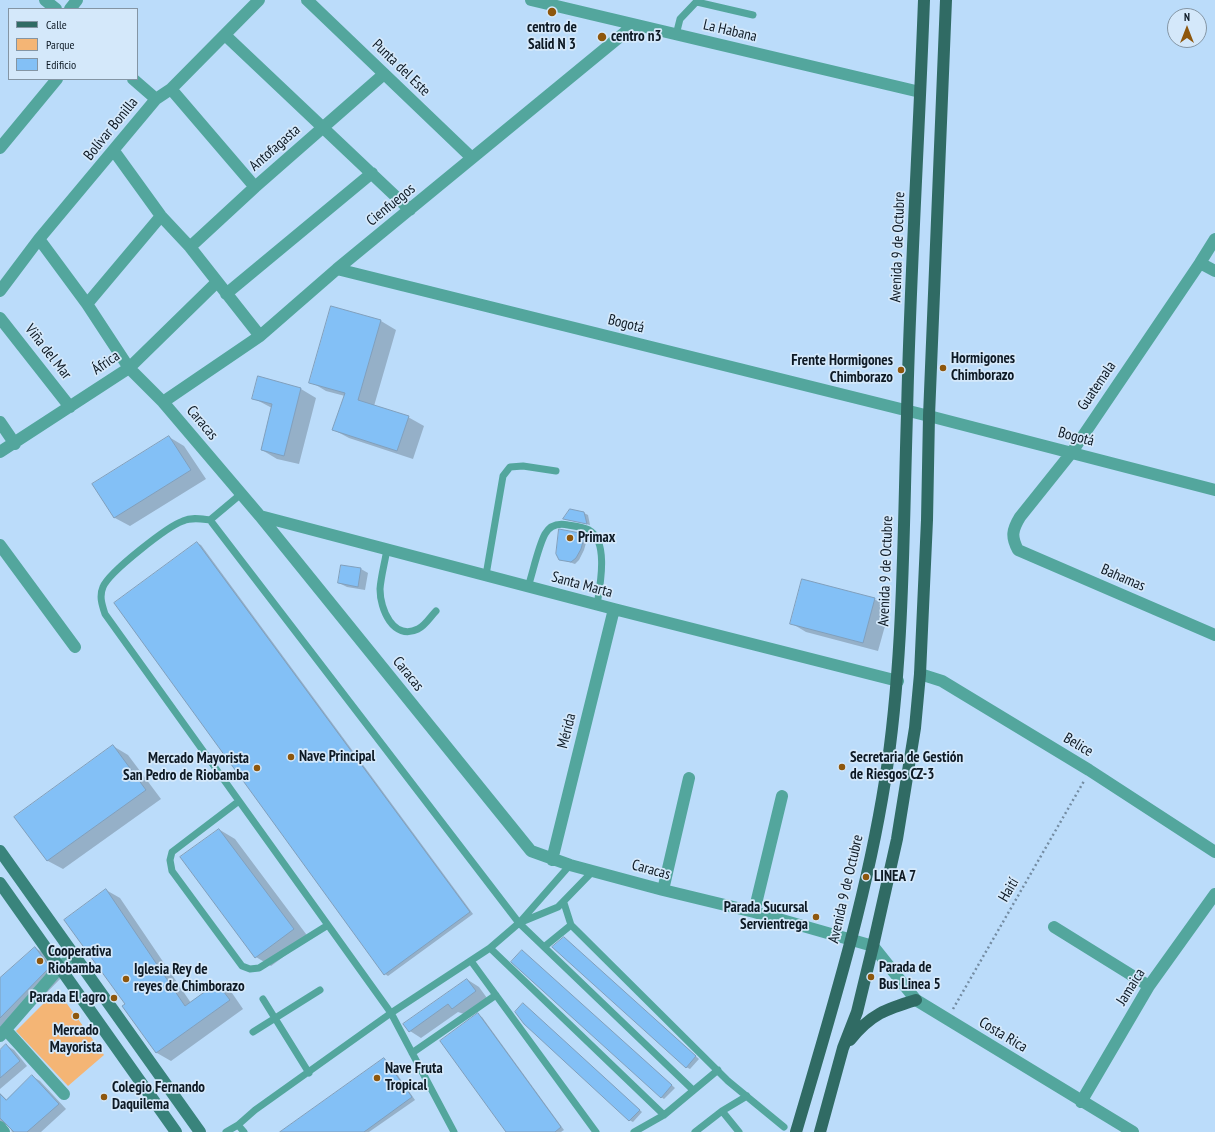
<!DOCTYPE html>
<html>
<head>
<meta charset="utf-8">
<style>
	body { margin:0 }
	#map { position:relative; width:1215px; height:1132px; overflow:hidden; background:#bbdcfa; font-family:"PT Sans Narrow",sans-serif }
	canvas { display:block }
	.legend { position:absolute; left:8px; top:8px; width:130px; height:72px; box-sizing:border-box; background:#d4e8fa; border:1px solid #8495a4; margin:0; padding:5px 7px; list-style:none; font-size:12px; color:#0d1924 }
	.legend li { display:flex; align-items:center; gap:8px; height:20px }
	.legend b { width:20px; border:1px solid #8495a4 }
	.north { position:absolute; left:1167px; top:8px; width:40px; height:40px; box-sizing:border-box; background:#d4e8fa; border:1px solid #8495a4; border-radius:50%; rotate:0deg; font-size:11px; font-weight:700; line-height:16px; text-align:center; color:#0d1924 }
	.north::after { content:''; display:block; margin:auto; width:14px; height:18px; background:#8e570d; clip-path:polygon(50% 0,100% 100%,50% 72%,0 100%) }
</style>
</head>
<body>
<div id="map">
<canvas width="1215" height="1132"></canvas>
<ul class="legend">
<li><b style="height:5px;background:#306b64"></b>Calle</li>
<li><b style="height:11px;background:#f4b575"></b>Parque</li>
<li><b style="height:11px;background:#83c0f6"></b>Edificio</li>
</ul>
<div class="north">N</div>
</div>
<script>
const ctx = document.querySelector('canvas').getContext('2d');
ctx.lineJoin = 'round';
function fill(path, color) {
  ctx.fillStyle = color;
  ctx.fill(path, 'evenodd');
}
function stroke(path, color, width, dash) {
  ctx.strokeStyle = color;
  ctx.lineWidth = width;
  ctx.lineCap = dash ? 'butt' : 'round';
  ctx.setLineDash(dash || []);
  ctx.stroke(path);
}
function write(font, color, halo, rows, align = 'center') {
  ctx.font = font + ' "PT Sans Narrow",sans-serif';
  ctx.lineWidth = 3.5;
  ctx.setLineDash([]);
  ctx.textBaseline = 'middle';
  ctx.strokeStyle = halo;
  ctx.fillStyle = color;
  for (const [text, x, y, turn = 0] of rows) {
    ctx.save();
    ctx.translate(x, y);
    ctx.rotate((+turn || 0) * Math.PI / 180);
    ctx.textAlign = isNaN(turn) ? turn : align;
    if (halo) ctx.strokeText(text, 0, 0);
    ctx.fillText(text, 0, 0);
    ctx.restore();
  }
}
const green = new Path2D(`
	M57 990 104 1055 68 1086 16 1031Z`);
const shadow = new Path2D(`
	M332 307 381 321 396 330 374 406 408 417 424 426 413 459 349 438 334 430 345 396 326 391 311 382Z
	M258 378 301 389 316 398 299 464 277 459 262 450 272 408 253 398Z
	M169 437 184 446 206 479 130 526 115 518 94 484Z
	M584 513 588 515 590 525 564 519Z
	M584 535 588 536 584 550 579 560 575 564 560 559Z
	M197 543 201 545 473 914 388 976 385 974Z
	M342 566 361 569 368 573 365 590 347 587 339 583Z
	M874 599 890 608 878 651 806 632 791 623Z
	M113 746 128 755 161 799 63 869 48 861 16 817Z
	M220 830 235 839 309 938 271 966 256 957Z
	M106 890 120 898 191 1003 217 984 232 993 243 1009 171 1061 157 1053 124 1006 126 1004Z
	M564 938 699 1059 690 1069 686 1067Z
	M35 948 49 956 64 975 0 1040V980Z
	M522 951 675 1088 664 1099 661 1097Z
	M468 980 479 987 487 998 464 1014 458 1012 421 1038 410 1031Z
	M523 1004 642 1112 633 1122 629 1120Z
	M478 1015 482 1017 564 1130 561 1132H508Z
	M6 1045 14 1050 27 1066 0 1089V1052Z
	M384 1059 388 1061 415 1100 369 1132H282Z
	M32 1076 40 1081 66 1109 41 1132H12L8 1123 1 1128 0 1132V1093L7 1100Z`);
const building = new Path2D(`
	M331 306 381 320 358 400 409 416 397 451 332 430 345 393 309 383Z
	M258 376 301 388 284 456 261 450 272 404 252 399Z
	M169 436 191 470 114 518 92 484Z
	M570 509 584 512 587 524 563 519Z
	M559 529 585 534 581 549 576 558 571 562 559 560 556 554Z
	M197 542 470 912 384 975 114 603Z
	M341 565 361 568 358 587 338 583Z
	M802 579 875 598 863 643 790 624Z
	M113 745 146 790 47 861 14 817Z
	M219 829 294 929 255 958 180 857Z
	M106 889 185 1006 217 983 230 1000 156 1053 122 1006 125 1004 64 920Z
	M564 937 696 1056 686 1068 552 947Z
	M35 947 50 967 0 1018V978Z
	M522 950 672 1085 661 1098 511 962Z
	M467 979 476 991 452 1009 448 1004 409 1032 403 1024Z
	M523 1003 640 1110 629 1121 524 1024 515 1012Z
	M478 1013 561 1127 555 1132H506L440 1041Z
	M6 1044 20 1061 0 1078V1050Z
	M384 1058 412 1097 364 1132H280Z
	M32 1075 59 1104 27 1132H14L0 1118V1094L6 1100Z`);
const path = new Path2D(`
	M953 1009 1084 781`);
const lane = new Path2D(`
	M697 2 753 15
	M676 35 680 19 698 0
	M210 520 241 494
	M387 549C385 562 381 576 380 589 380 609 393 641 418 629 425 626 431 616 436 611
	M486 575 503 476 510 467 523 466 556 471
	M528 587C533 572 538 547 545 534 550 525 558 523 568 525 574 526 583 527 589 530 609 541 600 586 597 605
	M239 801 172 852 170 860 172 871 242 966 250 969 259 968 328 925
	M564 903 571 925 728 1081 784 1127
	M520 922 570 865
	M544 947 571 925
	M490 948 664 1115
	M471 961 596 1132
	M263 999 309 1073
	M253 1032 320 990
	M412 1053 496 995
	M722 1111 739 1132
	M226 1132 238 1125
	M244 1132 238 1125 255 1110 391 1013 490 948 519 923 558 907 593 871
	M454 1132 391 1013 105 614C102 605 99 596 103 587 109 572 168 526 183 521 192 517 201 519 210 520L519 923 693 1090
	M634 1132 664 1115 718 1070
	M695 1132 722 1111 747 1096`);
const street = new Path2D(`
	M45 0 56 9
	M307 0 472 158
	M531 0 920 92
	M70 9 77 0
	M225 35 410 210
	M133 79 156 99
	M171 89 255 187
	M0 148 57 79
	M114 151 161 216 190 247 260 336
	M39 239 87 304 129 368 163 402 260 516 531 851 570 865 663 890 754 912 873 946 916 1000 1133 1132
	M1215 239 1200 263 1072 452 1020 517C1012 530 1011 537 1018 550L1215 635
	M190 247 255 187 384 74
	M1200 263 1215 271
	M337 269 929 416 1215 490
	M0 291 39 239 156 99 171 89 259 0
	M226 294 372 173
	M87 304 161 216
	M0 318 70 407
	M163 402 260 336 337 269 634 25
	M0 422 15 444
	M0 452 129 368 217 282
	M260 516 614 609 898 681
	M0 545 75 647
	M920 674 942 681 1089 770 1215 852
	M552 860 614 609
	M663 890 689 778
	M754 912 782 796
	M1054 927 1149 986
	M6 1030 64 1094
	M0 1036 60 967 74 956
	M1081 1102 1149 986 1215 894
	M0 1127 4 1132`);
const secondary = new Path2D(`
	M0 851 200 1132
	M0 883 176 1132`);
const primary = new Path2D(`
	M850 1040C871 1014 886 1009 916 1000
	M796 1132C830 1016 866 901 885 781 904 660 903 536 907 414 910 276 919 138 924 0
	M820 1132 843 1048 857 1012 873 946 897 839 915 728 920 674 927 520 929 416 946 0`);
const markers = [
	[552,12,5,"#8e570d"],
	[602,37,5,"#8e570d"],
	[943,368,4,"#8e570d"],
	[901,370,4,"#8e570d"],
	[570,538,4,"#8e570d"],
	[291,757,4,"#8e570d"],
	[842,767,4,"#8e570d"],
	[257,768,4,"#8e570d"],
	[866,877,4,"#8e570d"],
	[816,917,4,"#8e570d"],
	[40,961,4,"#8e570d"],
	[871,977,4,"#8e570d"],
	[126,979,4,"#8e570d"],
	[114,998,4,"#8e570d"],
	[76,1016,4,"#8e570d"],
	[377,1078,4,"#8e570d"],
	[104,1097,4,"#8e570d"]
];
const poiNames = [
	["centro de",552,28,"center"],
	["Salid N 3",552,45,"center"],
	["centro n3",611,37],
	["Hormigones",951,359],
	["Chimborazo",951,376],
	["Frente Hormigones",893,361,"right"],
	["Chimborazo",893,378,"right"],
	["Primax",578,538],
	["Nave Principal",299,757],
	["Secretaria de Gestión",850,758],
	["de Riesgos CZ-3",850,775],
	["Mercado Mayorista",249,759,"right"],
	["San Pedro de Riobamba",249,776,"right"],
	["LINEA 7",874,877],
	["Parada Sucursal",808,908,"right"],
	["Servientrega",808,925,"right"],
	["Cooperativa",48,952],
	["Riobamba",48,969],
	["Parada de",879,968],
	["Bus Linea 5",879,985],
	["Iglesia Rey de",134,970],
	["reyes de Chimborazo",134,987],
	["Parada El agro",106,998,"right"],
	["Mercado",76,1031,"center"],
	["Mayorista",76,1048,"center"],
	["Nave Fruta",385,1069],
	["Tropical",385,1086],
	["Colegio Fernando",112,1088],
	["Daquilema",112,1105]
];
const streetNames = [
	["La Habana",730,31,13],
	["Punta del Este",401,68,44],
	["Bolívar Bonilla",111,129,-51],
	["Antofagasta",275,148,-41],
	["Cienfuegos",391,205,-39],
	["Avenida 9 de Octubre",898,247,-88],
	["Bogotá",626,324,14],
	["Viña del Mar",48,352,52],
	["África",106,363,-35],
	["Guatemala",1097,386,-56],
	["Caracas",202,423,50],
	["Bogotá",1076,437,15],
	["Avenida 9 de Octubre",886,571,-88],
	["Bahamas",1123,578,23],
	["Santa Marta",582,585,15],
	["Caracas",408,674,51],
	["Mérida",567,731,-76],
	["Belice",1078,745,31],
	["Caracas",651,870,15],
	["Avenida 9 de Octubre",846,889,-77],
	["Haití",1009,890,-60],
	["Jamaica",1131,987,-58],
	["Costa Rica",1003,1035,31]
];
fill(green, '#f4b575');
fill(shadow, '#0003');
fill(building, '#83c0f6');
stroke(building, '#809fbc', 1);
stroke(path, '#748ca2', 2.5, [2, 3]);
stroke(lane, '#53a69d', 7);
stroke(street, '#53a69d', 12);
stroke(secondary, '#39847c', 12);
stroke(primary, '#306b64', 12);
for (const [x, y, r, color] of markers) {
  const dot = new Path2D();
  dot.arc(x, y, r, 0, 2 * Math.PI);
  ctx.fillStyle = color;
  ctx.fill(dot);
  stroke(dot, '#d4e8fa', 1.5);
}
write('bold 15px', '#0d1924', '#d4e8fa', poiNames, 'left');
write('15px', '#0d1924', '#d4e8fa', streetNames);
</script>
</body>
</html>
